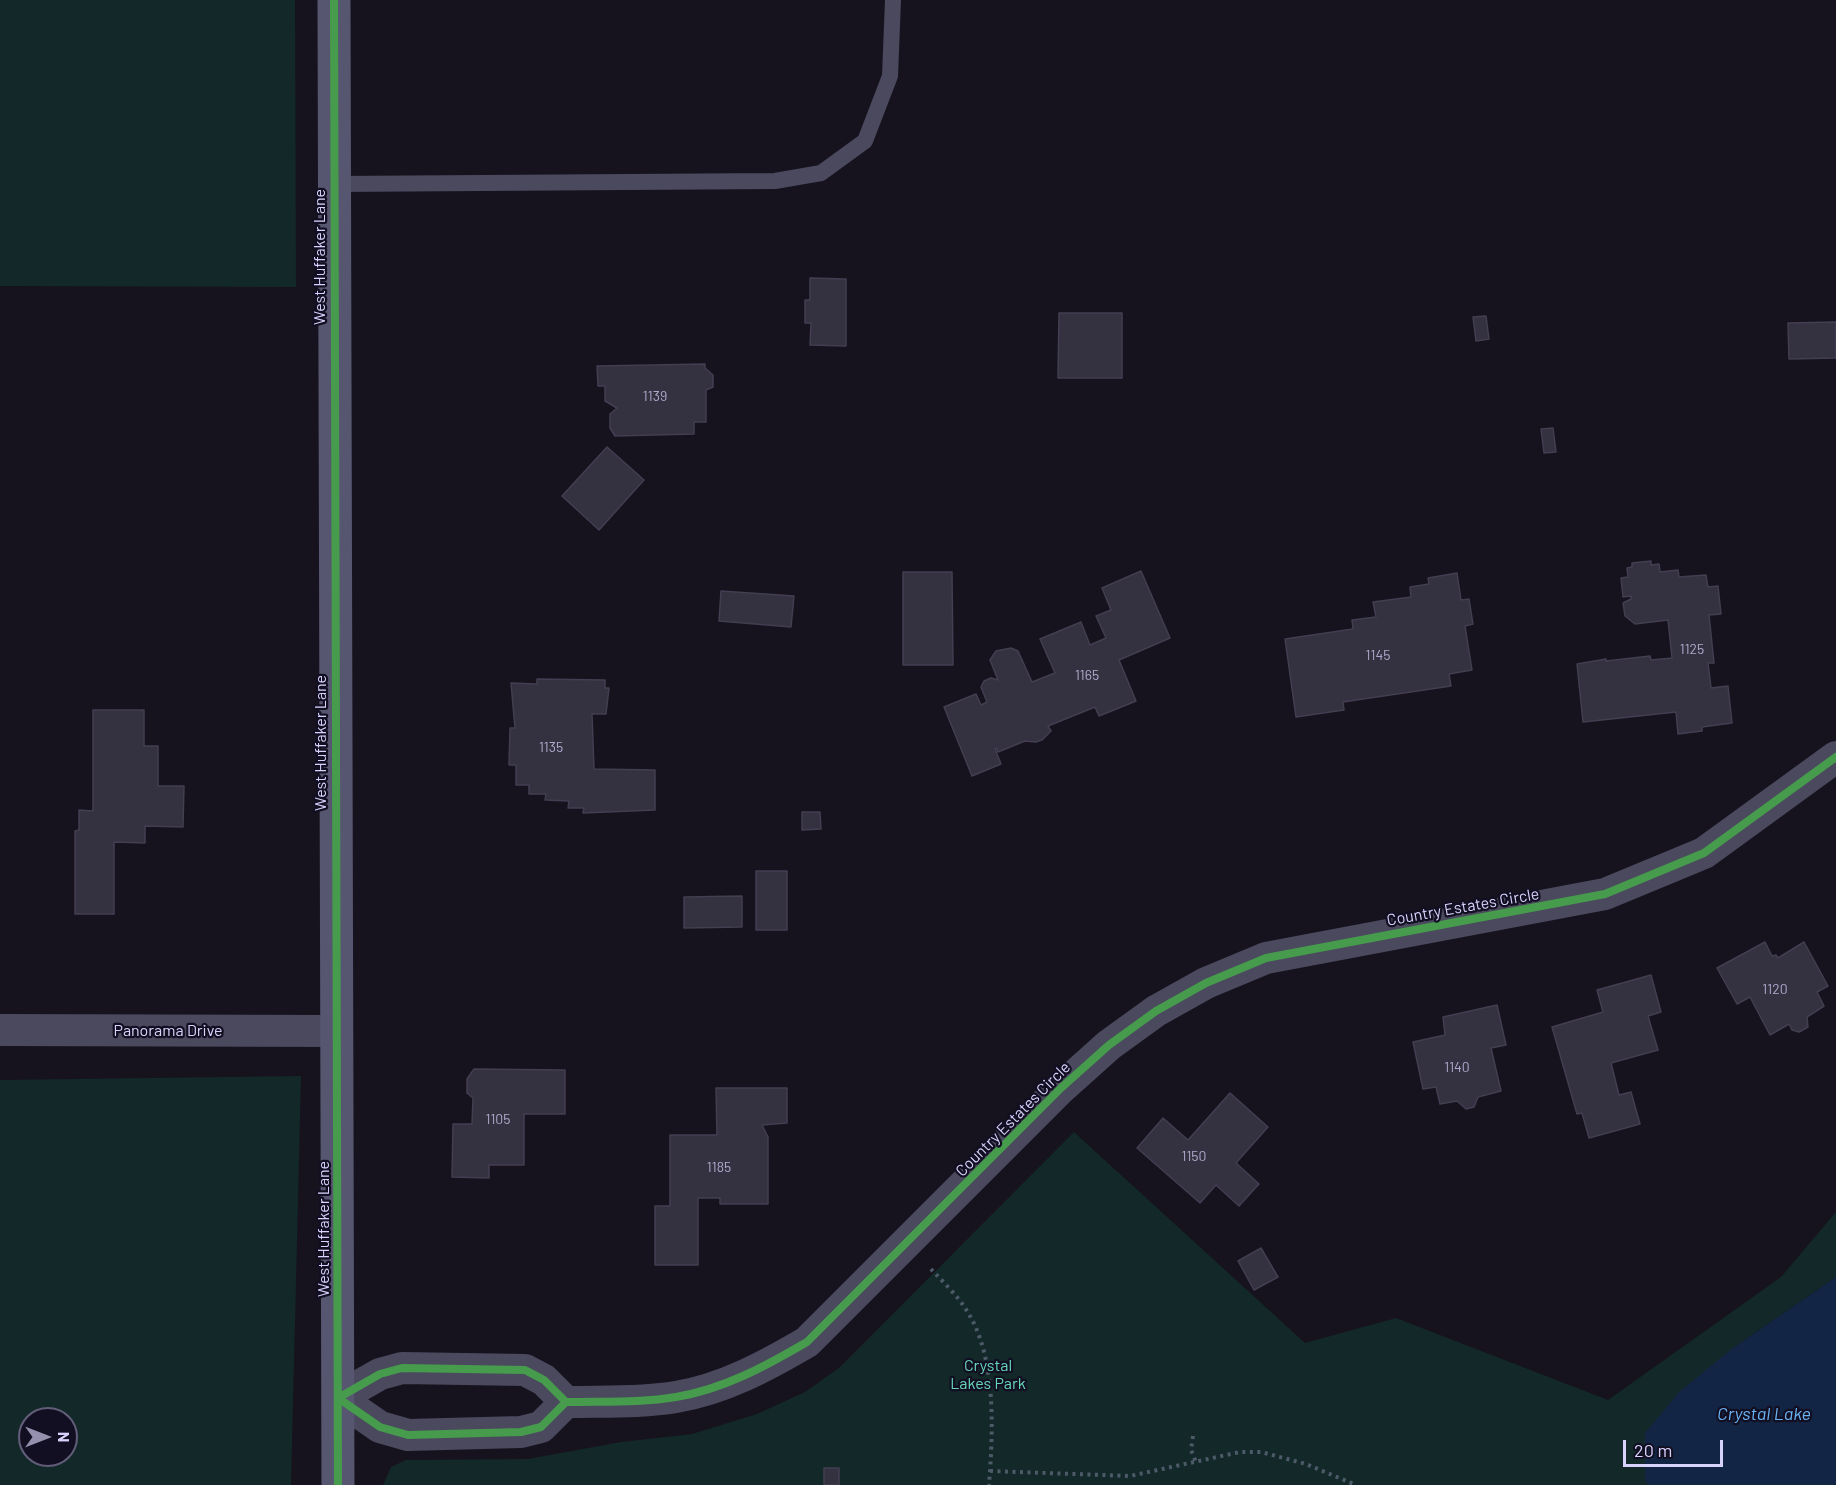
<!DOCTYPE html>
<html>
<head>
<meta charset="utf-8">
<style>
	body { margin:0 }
	#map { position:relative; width:1836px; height:1485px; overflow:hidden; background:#16131e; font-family:Barlow,sans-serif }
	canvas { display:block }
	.north { position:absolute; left:18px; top:1407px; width:60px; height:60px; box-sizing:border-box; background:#130f22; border:2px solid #625d79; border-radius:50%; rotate:90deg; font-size:16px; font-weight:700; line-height:24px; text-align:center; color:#d8d3fc }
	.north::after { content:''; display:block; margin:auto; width:21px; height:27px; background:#9490ae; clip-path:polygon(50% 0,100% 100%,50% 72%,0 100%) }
	.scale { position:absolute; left:1623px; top:1440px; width:100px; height:27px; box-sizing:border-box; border:3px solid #d8d3fc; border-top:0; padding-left:8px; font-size:18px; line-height:21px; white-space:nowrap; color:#d8d3fc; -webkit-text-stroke:4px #130f22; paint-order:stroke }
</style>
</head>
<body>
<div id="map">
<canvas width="1836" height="1485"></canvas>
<div class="north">N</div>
<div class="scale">20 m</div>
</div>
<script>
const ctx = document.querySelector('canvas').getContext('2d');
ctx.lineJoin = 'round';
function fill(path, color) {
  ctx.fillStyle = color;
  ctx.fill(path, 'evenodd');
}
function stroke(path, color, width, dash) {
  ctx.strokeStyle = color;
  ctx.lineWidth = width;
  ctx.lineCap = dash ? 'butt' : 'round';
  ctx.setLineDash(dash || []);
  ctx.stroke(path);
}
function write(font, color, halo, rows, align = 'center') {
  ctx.font = font + ' Barlow,sans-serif';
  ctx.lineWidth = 4.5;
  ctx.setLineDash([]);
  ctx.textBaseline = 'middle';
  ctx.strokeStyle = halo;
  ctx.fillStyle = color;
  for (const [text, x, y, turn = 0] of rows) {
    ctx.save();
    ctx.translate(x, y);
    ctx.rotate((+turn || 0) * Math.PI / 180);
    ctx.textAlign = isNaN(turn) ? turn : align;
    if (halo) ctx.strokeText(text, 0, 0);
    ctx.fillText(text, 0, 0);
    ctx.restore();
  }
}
const green = new Path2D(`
	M0 0H295L296 287 0 286Z
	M301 1076 291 1485H0V1080ZM30 1419H66V1455H30Z
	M1074 1132 1305 1343 1396 1318 1608 1400 1781 1277 1836 1212V1277L1733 1348 1645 1478 1648 1485H383L391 1467 406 1460 528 1459 621 1442 692 1434 757 1414 805 1392 839 1368Z`);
const water = new Path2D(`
	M1836 1277V1485H1648L1645 1479V1433L1679 1392 1733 1348Z`);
const building = new Path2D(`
	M810 278 846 279V346L810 345 811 323H805V300H810Z
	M1059 313H1122V378H1058Z
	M1486 316 1489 339 1476 341 1473 317Z
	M1836 322V358L1789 359 1788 323Z
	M705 364V368L713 375V387L706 390V422H694V434L615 436 610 428V414L617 408 605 401V386H598L597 366Z
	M1553 428 1556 452 1544 453 1541 429Z
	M607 447 644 480 599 530 562 496Z
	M1651 561V565L1659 564 1660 572 1678 570 1679 577 1706 575 1708 587 1718 586 1721 614 1709 615 1714 663H1708L1711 688 1728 686 1732 723 1702 727V731L1678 734 1676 712 1583 722 1577 664 1606 659V661L1650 656 1651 660 1672 658 1668 620 1635 624 1625 616 1623 603 1631 599V596L1623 597 1621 578 1628 577 1627 568 1632 567V563Z
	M1141 571 1170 638 1119 660 1136 701 1099 716 1095 707 1048 726 1051 731 1042 740 1036 742 1025 741 998 752 997 748 995 749 1001 764 972 776 944 707 976 694 981 705 987 702 981 687 984 681 991 678 998 680 990 660 996 651 1011 648 1018 651 1032 682 1055 673 1040 639 1081 622 1090 645 1106 638 1096 616 1111 610 1102 588Z
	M903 572H952L953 665H903Z
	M1457 573 1461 600 1469 599 1473 624 1465 626 1472 670 1449 674 1451 686 1343 702 1344 710 1296 717 1285 639 1353 629 1352 620 1376 617 1373 602 1411 597 1410 587 1429 584 1428 578Z
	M721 591 794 596 791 627 719 621Z
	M537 679 605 680V688H609L606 714H592L594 769 655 770V810L583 813 584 808H568L569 801 545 800 546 794H529V785H516V765H509L510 728H515L511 683 537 684Z
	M93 710H144V746H158V786H184L183 827 145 826V843L114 842V914H75V831L79 830V810L93 811Z
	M802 812H820L821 829 802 830Z
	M756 871H787V930H756Z
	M742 896V927L684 928V897Z
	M1765 942 1772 956 1776 955 1778 958 1804 942 1828 986 1817 992 1824 1006 1807 1017 1808 1027 1799 1032 1792 1030 1789 1024 1770 1035 1750 997 1737 1004 1717 968Z
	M1651 975 1661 1012 1648 1016 1658 1050 1611 1063 1619 1095 1631 1092 1640 1124 1589 1138 1582 1113 1577 1114 1552 1027 1603 1012 1597 990Z
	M1497 1005 1506 1045 1491 1048 1501 1091 1478 1097 1474 1107 1466 1109 1457 1101 1440 1104 1436 1087 1423 1089 1413 1042 1445 1035 1443 1017Z
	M474 1069 565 1070V1114H524V1165H489V1178L452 1177 453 1124H472L473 1098 467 1093V1079Z
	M716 1088H787V1123L762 1125 768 1137V1204H720V1198H698V1265H655V1206H670V1135H717Z
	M1230 1093 1268 1127 1236 1163 1259 1184 1239 1206 1216 1185 1200 1203 1137 1148 1163 1118 1188 1140Z
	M1261 1248 1278 1277 1254 1290 1238 1261Z
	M824 1468H839V1485H824Z`);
const path = new Path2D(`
	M931 1269C943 1282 958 1296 967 1311 997 1358 993 1432 989 1485
	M1193 1436 1191 1450 1196 1462
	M990 1471 1130 1476 1240 1452H1261L1306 1464 1356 1485`);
const lane = new Path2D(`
	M334 184 775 181 821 173 865 141 890 76 893 0`);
const street = new Path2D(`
	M0 1030 336 1031
	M566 1402 544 1380 525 1370 402 1368 380 1374 338 1398 380 1427 408 1435 521 1432 541 1427 566 1402C602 1401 641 1403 676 1397 724 1389 766 1366 807 1342L1061 1088 1109 1045 1156 1011 1206 983 1266 958 1605 894 1704 853 1836 757`);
const secondary = new Path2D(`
	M334 0 338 1485`);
const cycleway = new Path2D(`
	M334 0 338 1485
	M566 1402 544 1380 525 1370 402 1368 380 1374 338 1398 380 1427 408 1435 521 1432 541 1427 566 1402C602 1401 641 1403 676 1397 724 1389 766 1366 807 1342L1061 1088 1109 1045 1156 1011 1206 983 1266 958 1605 894 1704 853 1836 757`);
const numberNames = [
	["1139",655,396],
	["1125",1692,649],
	["1145",1378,655],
	["1165",1087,675],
	["1135",551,747],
	["1120",1775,989],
	["1140",1457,1067],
	["1105",498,1119],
	["1150",1194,1156],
	["1185",719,1167]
];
const streetNames = [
	["West Huffaker Lane",320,257,-90],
	["West Huffaker Lane",321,743,-90],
	["Country Estates Circle",1463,907,-10],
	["Panorama Drive",168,1031],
	["Country Estates Circle",1013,1119,-45],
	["West Huffaker Lane",324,1229,-90]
];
const parkNames = [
	["Crystal",988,1366],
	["Lakes Park",988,1384]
];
const waterNames = [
	["Crystal Lake",1764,1414]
];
fill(green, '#132829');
fill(water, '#132544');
fill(building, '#343140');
stroke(building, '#433e51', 1.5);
stroke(path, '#4d5a67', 4, [3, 4.5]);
stroke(lane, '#4b495e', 16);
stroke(street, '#4b495e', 32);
stroke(secondary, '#575670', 33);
stroke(cycleway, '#469c4c', 8);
write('14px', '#afaacd', null, numberNames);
write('16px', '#d8d3fc', '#130f22', streetNames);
write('16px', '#65d7bb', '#130f22', parkNames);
write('italic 18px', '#69b3f4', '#130f22', waterNames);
</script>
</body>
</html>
